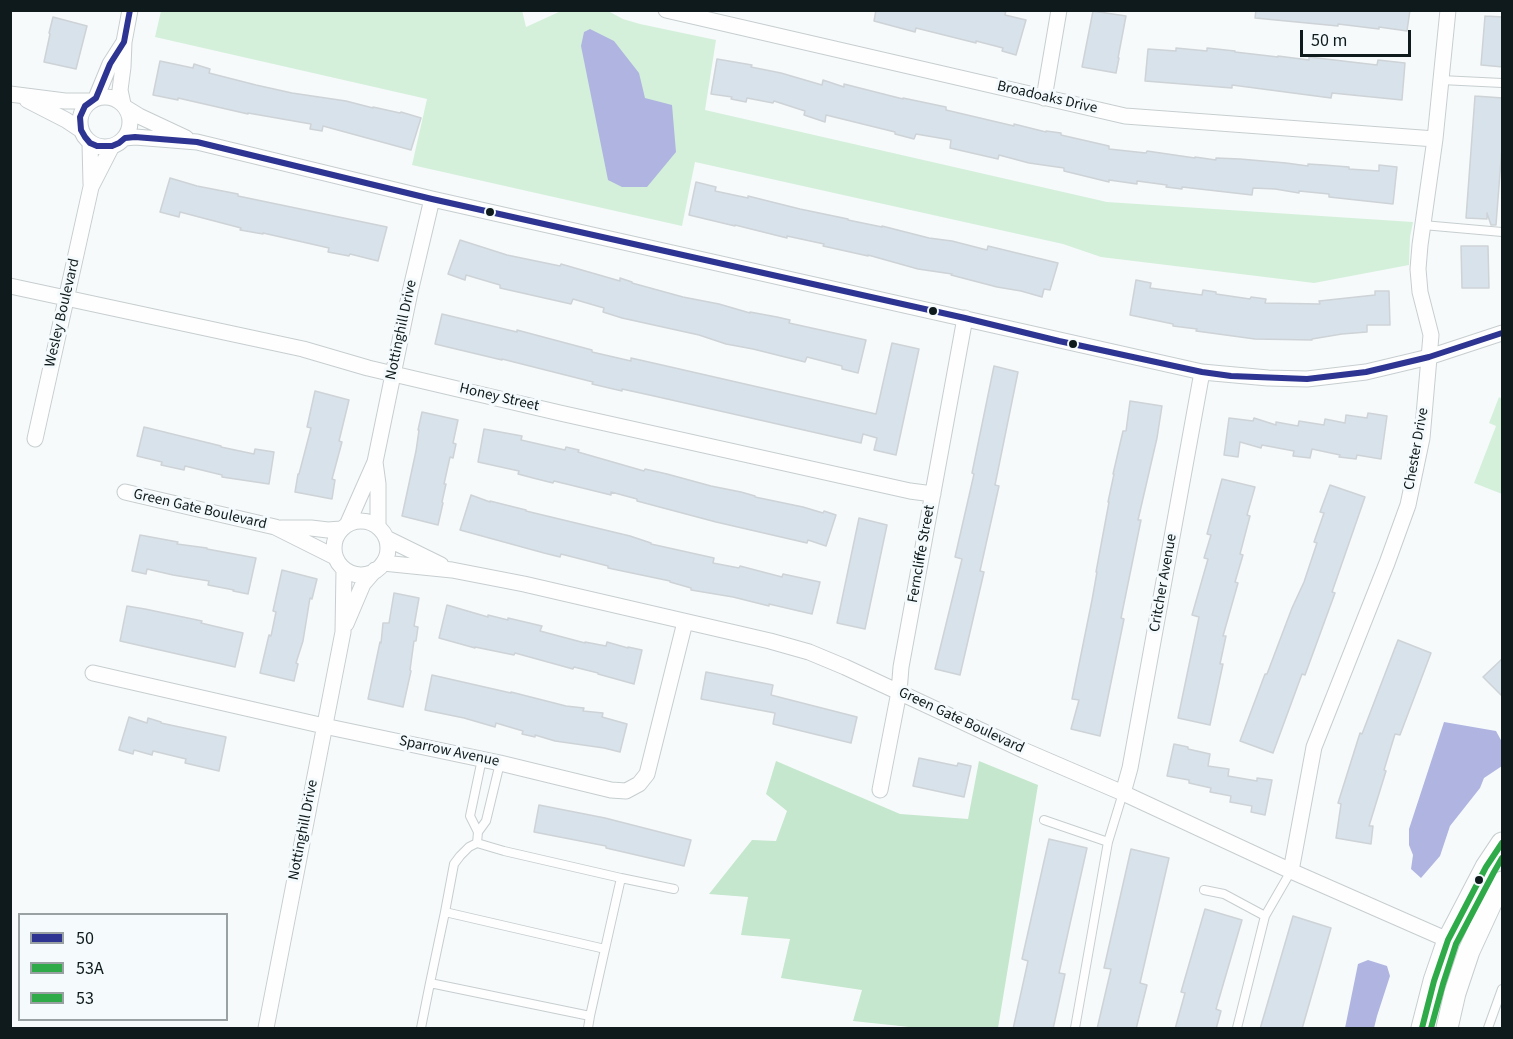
<!DOCTYPE html>
<html>
<head>
<meta charset="utf-8">
<style>
	body { margin:0 }
	#map { position:relative; width:1513px; height:1039px; overflow:hidden; background:#f7fafb; font-family:"Source Sans 3",sans-serif }
	canvas { display:block }
	.frame { position:absolute; inset:0; border:12px solid #0f1a1c; pointer-events:none }
	.legend { position:absolute; left:18px; top:913px; width:210px; height:108px; box-sizing:border-box; background:#f5fbfd; border:2px solid #99a1a3; margin:0; padding:8px 10px; list-style:none; font-size:18px; color:#0f1a1c }
	.legend li { display:flex; align-items:center; gap:12px; height:30px }
	.legend b { width:30px; border:2px solid #99a1a3 }
	.scale { position:absolute; left:1300px; top:30px; width:111px; height:27px; box-sizing:border-box; border:3px solid #0f1a1c; border-top:0; padding-left:8px; font-size:18px; line-height:21px; white-space:nowrap; color:#0f1a1c; -webkit-text-stroke:4px #f5fbfd; paint-order:stroke }
</style>
</head>
<body>
<div id="map">
<canvas width="1513" height="1039"></canvas>
<div class="frame"></div>
<ul class="legend">
<li><b style="height:8px;background:#2e3491"></b>50</li>
<li><b style="height:8px;background:#2eab48"></b>53A</li>
<li><b style="height:8px;background:#2eab48"></b>53</li>
</ul>
<div class="scale">50 m</div>
</div>
<script>
const context = document.querySelector('canvas').getContext('2d');
context.lineJoin = 'round';
function paint(path, color) { context.fillStyle = color; context.fill(path, 'evenodd'); }
const toPath = rows => new Path2D(rows.map(r => 'M' + r).join(''));
function stroke(path, color, width, dash) { context.strokeStyle = color; context.lineWidth = width; context.lineCap = dash ? 'butt' : 'round'; context.setLineDash(dash || []); context.stroke(path); }
function write(font, color, halo, rows, align = 'center') {
  context.font = font + ' "Source Sans 3",sans-serif'; context.lineWidth = 6; context.setLineDash([]); context.textBaseline = 'middle'; context.strokeStyle = halo; context.fillStyle = color; for (const [text, x, y, turn = 0] of rows) {
    context.save(); context.translate(x, y); context.rotate((+turn || 0) * Math.PI / 180); context.textAlign = isNaN(turn) ? turn : align; if (halo) context.strokeText(text, 0, 0); context.fillText(text, 0, 0); context.restore();
  }
}
paint(toPath([
	[522,10,526,27,561,11,608,11,623,19,640,24,716,40,705,110,1107,202,1413,222,1410,237,1409,265,1314,283,1101,257,1063,244,695,162,682,226,412,165,427,99,155,37,161,11],
	[1499,397,1502,399,1502,494,1474,483,1496,426,1489,423]
]), '#d4f0db');
paint(toPath([
	[776,761,900,814,968,819,979,761,1038,785,998,1028,919,1028,853,1021,862,990,781,978,790,939,741,935,748,897,709,894,752,840,776,841,787,811,766,794]
]), '#c4e7cd');
paint(toPath([
	[590,29,614,41,639,73,645,98,672,105,676,152,647,187,622,187,608,180,581,46,584,32],
	[1444,722,1496,731,1502,742,1502,766,1484,778,1480,788,1450,826,1440,856,1421,878,1411,869,1413,855,1409,845,1409,829],
	[1368,960,1387,966,1390,976,1377,1016,1374,1028,1345,1028,1358,964]
]), '#afb5e0');
const building = toPath([
	[876,10,1006,10,1005,15,1026,20,1016,55,1002,51,1003,48,976,41,976,43,916,28,915,32,874,21,876,10],
	[1256,10,1410,10,1407,31,1379,27,1379,29,1338,24,1338,26,1255,18,1256,10],
	[1093,11,1126,16,1118,58,1119,58,1116,73,1082,67,1093,11],
	[1485,16,1503,17,1503,67,1481,65,1485,16],
	[53,17,87,26,76,69,44,62,50,34,49,33,53,17],
	[1176,48,1207,51,1207,48,1235,51,1235,52,1278,57,1278,56,1309,60,1309,57,1377,65,1378,60,1405,63,1402,100,1332,93,1331,98,1232,85,1232,88,1145,81,1148,49,1176,51,1176,48],
	[717,59,752,65,751,67,781,73,822,85,823,80,844,87,844,84,903,99,903,98,946,107,946,110,1014,126,1014,124,1046,132,1046,131,1061,133,1061,135,1109,146,1109,149,1146,153,1147,151,1195,158,1195,157,1216,160,1216,158,1240,159,1286,163,1308,166,1308,164,1324,165,1349,167,1349,169,1379,171,1379,165,1397,167,1393,204,1329,197,1329,194,1299,191,1299,193,1275,189,1253,188,1252,195,1182,187,1182,189,1166,187,1167,185,1137,181,1137,184,1109,180,1109,182,1064,171,1064,168,1029,163,999,155,998,159,950,148,951,140,916,134,914,139,895,134,895,132,826,115,825,122,804,115,805,111,774,101,773,103,747,98,746,102,731,99,732,97,711,94,717,59],
	[160,61,193,68,194,64,210,69,209,73,256,85,292,93,346,101,373,108,373,107,400,113,401,112,421,118,411,150,323,126,322,131,310,129,311,124,248,113,248,114,178,98,178,100,153,95,160,61],
	[1475,96,1503,98,1503,134,1496,225,1491,225,1487,213,1487,219,1466,218,1475,96],
	[170,178,197,186,238,194,238,196,387,227,378,261,350,254,349,256,328,252,329,248,263,233,263,234,240,230,241,228,180,212,179,217,160,212,170,178],
	[696,182,716,187,715,191,748,198,748,196,800,209,848,219,848,220,882,227,882,226,929,238,952,241,987,250,988,246,1058,263,1050,290,1044,289,1042,297,1021,291,997,287,951,275,952,274,918,269,868,255,868,256,823,246,824,244,787,236,787,238,735,225,735,226,689,215,696,182],
	[460,240,507,255,560,266,561,264,620,281,620,278,632,282,632,283,683,297,719,304,750,313,750,312,777,317,790,320,789,323,866,340,858,373,842,369,842,366,807,357,805,362,753,349,726,344,699,335,622,318,603,312,604,308,573,299,571,304,500,288,500,285,466,275,465,280,448,274,460,240],
	[1461,246,1488,246,1489,288,1462,288,1461,246],
	[1136,280,1151,283,1150,288,1202,295,1203,290,1216,292,1216,294,1250,299,1251,297,1266,299,1265,303,1320,304,1319,301,1375,295,1375,291,1389,291,1390,325,1367,325,1367,332,1342,334,1312,339,1312,340,1255,339,1196,331,1197,329,1173,326,1173,324,1130,315,1136,280],
	[442,314,517,332,517,330,592,350,592,352,631,361,631,358,662,365,876,414,892,343,919,349,896,455,874,450,877,438,863,434,861,443,654,396,622,389,622,391,592,384,593,382,502,359,502,360,435,344,442,314],
	[994,366,1018,372,995,485,999,486,980,571,984,572,960,675,935,669,962,559,955,557,974,474,972,473,994,366],
	[315,391,349,400,339,441,342,442,332,479,335,480,332,499,295,492,298,474,299,474,311,428,307,427,315,391],
	[1130,401,1162,406,1157,438,1138,520,1141,520,1121,618,1124,619,1100,736,1071,729,1079,700,1072,699,1092,600,1097,572,1096,572,1109,502,1108,502,1114,474,1113,474,1123,431,1126,431,1130,401],
	[422,412,458,420,453,443,456,444,453,458,450,457,444,484,446,484,442,502,443,503,438,525,402,516,416,451,419,430,418,430,422,412],
	[1368,413,1387,416,1381,459,1357,455,1356,459,1339,457,1340,455,1312,449,1310,458,1293,456,1294,451,1262,445,1261,448,1240,442,1238,457,1224,455,1229,418,1253,421,1254,418,1276,425,1276,422,1298,426,1299,421,1324,425,1325,419,1345,423,1346,415,1367,418,1368,413],
	[144,427,221,446,221,447,254,454,255,449,274,452,269,484,222,477,222,475,185,466,184,470,161,465,162,462,137,456,144,427],
	[484,429,522,436,521,440,565,450,566,447,579,450,578,452,644,471,645,469,667,474,711,486,741,492,755,496,755,497,803,507,823,513,824,511,836,515,826,546,808,540,807,543,716,522,637,501,637,499,611,492,611,495,554,481,553,483,533,478,518,474,519,471,478,462,484,429],
	[1222,479,1255,487,1247,515,1250,516,1240,554,1243,555,1235,582,1238,583,1223,636,1226,636,1220,664,1223,664,1210,725,1178,718,1199,617,1192,615,1208,559,1204,558,1211,535,1207,534,1222,479],
	[1330,485,1365,497,1332,592,1335,593,1305,675,1302,674,1273,753,1240,741,1265,674,1267,674,1292,608,1304,582,1317,543,1314,542,1324,513,1320,512,1330,485],
	[471,495,490,502,490,501,526,510,526,511,630,536,651,543,651,544,714,558,713,563,739,568,740,566,782,577,783,574,820,582,812,614,769,604,769,606,733,597,691,590,691,588,670,582,670,581,608,568,608,566,561,554,560,557,544,553,460,530,471,495],
	[859,518,887,525,865,629,837,623,859,518],
	[140,535,178,542,177,544,207,548,207,549,256,558,248,594,233,591,234,590,208,585,209,581,173,575,147,569,146,574,132,571,140,535],
	[282,570,317,579,312,599,310,598,303,641,296,663,298,664,294,681,260,673,269,635,271,636,276,612,273,611,282,570],
	[394,593,419,598,414,626,418,627,416,641,414,641,410,670,411,671,403,707,368,699,380,642,381,643,383,623,389,623,394,593],
	[447,605,488,617,488,615,508,620,508,618,542,626,540,631,585,643,585,642,606,646,607,642,628,648,628,647,642,650,634,684,598,674,598,673,574,667,573,669,515,653,514,655,475,647,475,648,439,638,447,605],
	[127,606,145,609,202,621,201,623,243,633,235,667,120,641,127,606],
	[1398,640,1431,653,1400,735,1395,734,1384,770,1386,771,1369,826,1373,826,1371,844,1336,838,1341,804,1338,803,1360,733,1362,734,1398,640],
	[1503,658,1503,697,1483,677,1503,658],
	[706,672,773,685,771,695,857,717,851,743,773,724,775,713,701,699,706,672],
	[432,675,511,693,511,692,566,706,584,708,583,711,603,713,602,717,627,724,620,752,604,748,555,741,535,735,535,737,522,734,523,731,496,723,495,727,464,718,425,710,432,675],
	[129,717,147,723,148,718,161,722,161,723,226,737,219,771,185,763,186,759,153,751,152,755,134,750,133,754,119,750,129,717],
	[1174,744,1188,747,1188,749,1210,754,1208,766,1229,769,1228,776,1257,781,1257,778,1272,780,1265,815,1251,812,1252,806,1230,802,1231,796,1210,792,1211,788,1189,783,1189,780,1167,776,1174,744],
	[919,758,957,766,958,763,971,766,964,797,913,786,919,758],
	[539,805,605,818,691,840,684,866,606,848,606,846,534,832,539,805],
	[1049,839,1087,848,1059,973,1065,974,1053,1029,1013,1029,1028,961,1022,959,1049,839],
	[1131,849,1169,858,1140,983,1147,985,1136,1029,1097,1029,1111,969,1104,968,1131,849],
	[1205,909,1242,920,1216,1009,1221,1011,1216,1029,1175,1029,1185,993,1181,992,1205,909],
	[1293,916,1331,928,1302,1029,1260,1029,1293,916]
]);
paint(building, '#d8e2ea');
stroke(building, '#ced3d7', 1.5);
const service = toPath([
	[1441,80,1502,83],
	[1423,225,1502,232],
	[1044,820,1108,842],
	[478,832,486,821,500,763],
	[477,843,469,847,460,856,454,864,445,912,605,949,621,878,504,851,477,843,478,832,470,816,482,759],
	[621,878,674,889],
	[1204,890,1224,894,1265,916],
	[445,912,430,983,590,1016,605,949],
	[421,1028,430,983],
	[588,1028,590,1016],
	[1075,1028,1108,842,1123,793],
	[1237,1028,1265,916,1291,871],
	[1488,1028,1502,989]
]);
const minor = toPath([
	[666,10,1125,116,1435,139],
	[10,94,65,101,90,101],
	'80 122a25 25 0 1 1 50 0a25 25 0 1 1-50 0Z',
	[96,98,110,64,124,42],
	[1044,98,1059,10],
	[27,100,66,120,81,130],
	[123,104,120,90,123,67,124,42,130,10],
	[126,108,139,116,186,138],
	[125,138,135,137,197,142,432,199,1202,372,1268,378,1307,379,1366,372,1429,357,1502,333],
	[90,143,91,184],
	[10,286,303,349,368,368,560,413,910,491,933,494],
	[35,439,91,187,112,146],
	[375,462,378,484,378,527],
	[125,492,275,527,335,557],
	'334 548a27 27 0 1 1 54 0a27 27 0 1 1-54 0Z',
	[348,523,375,462,410,292,432,199],
	[281,528,311,528,328,530,341,529],
	[386,538,441,565],
	[383,563,452,570,524,584,770,641,809,652,845,667,1023,750,1123,793,1291,871,1448,940],
	[346,624,363,584,375,570],
	[93,673,324,726,500,763,611,790,626,791,639,784,647,774,685,622],
	[880,790,899,692,901,667,965,318],
	[1123,793,1130,768,1202,372],
	[1291,871,1314,747,1387,563,1408,505,1422,438,1431,335,1420,292,1418,269,1420,245,1435,139,1448,10],
	[266,1028,343,632,344,569]
]);
const secondary = toPath([
	[1422,1028,1434,981,1448,940,1486,867,1502,843],
	[1447,1028,1455,993,1469,951,1498,888,1502,882]
]);
stroke(service, '#c7ced0', 10);
stroke(minor, '#c7ced0', 17);
stroke(secondary, '#c7ced0', 23);
stroke(service, '#fefefe', 8);
stroke(minor, '#fefefe', 15);
stroke(secondary, '#fefefe', 21);
stroke(toPath([
	[130,10,124,42,110,64,96,98,85,106,80,117,81,130,85,137,90,143,97,146,112,146,119,143,125,138,135,137,197,142,432,199,965,318,1059,341,1202,372,1231,376,1307,379,1366,372,1429,357,1502,333]
]), '#2e3491', 6);
stroke(toPath([
	[1422,1028,1434,981,1448,940,1486,867,1502,843]
]), '#2eab48', 6);
stroke(toPath([
	[1431,1028,1443,984,1456,944,1494,872,1502,858]
]), '#2eab48', 6);
for (const [x, y, r, color] of [
	[490,212,5,"#0f1a1c"],
	[933,311,5,"#0f1a1c"],
	[1073,344,5,"#0f1a1c"],
	[1479,880,5,"#0f1a1c"]
]) { const dot = new Path2D(); dot.arc(x, y, r, 0, 2 * Math.PI); context.fillStyle = color; context.fill(dot); stroke(dot, '#f5fbfd', 2); }
write('15px', '#0f1a1c', '#f5fbfd', [
	["Broadoaks Drive",1047,98,13],
	["Wesley Boulevard",63,313,-77],
	["Nottinghill Drive",402,330,-78],
	["Honey Street",499,398,13],
	["Chester Drive",1417,449,-80],
	["Green Gate Boulevard",200,510,13],
	["Ferncliffe Street",922,554,-80],
	["Critcher Avenue",1164,583,-80],
	["Green Gate Boulevard",961,721,25],
	["Sparrow Avenue",449,752,12],
	["Nottinghill Drive",304,830,-79]
]);
</script>
</body>
</html>
